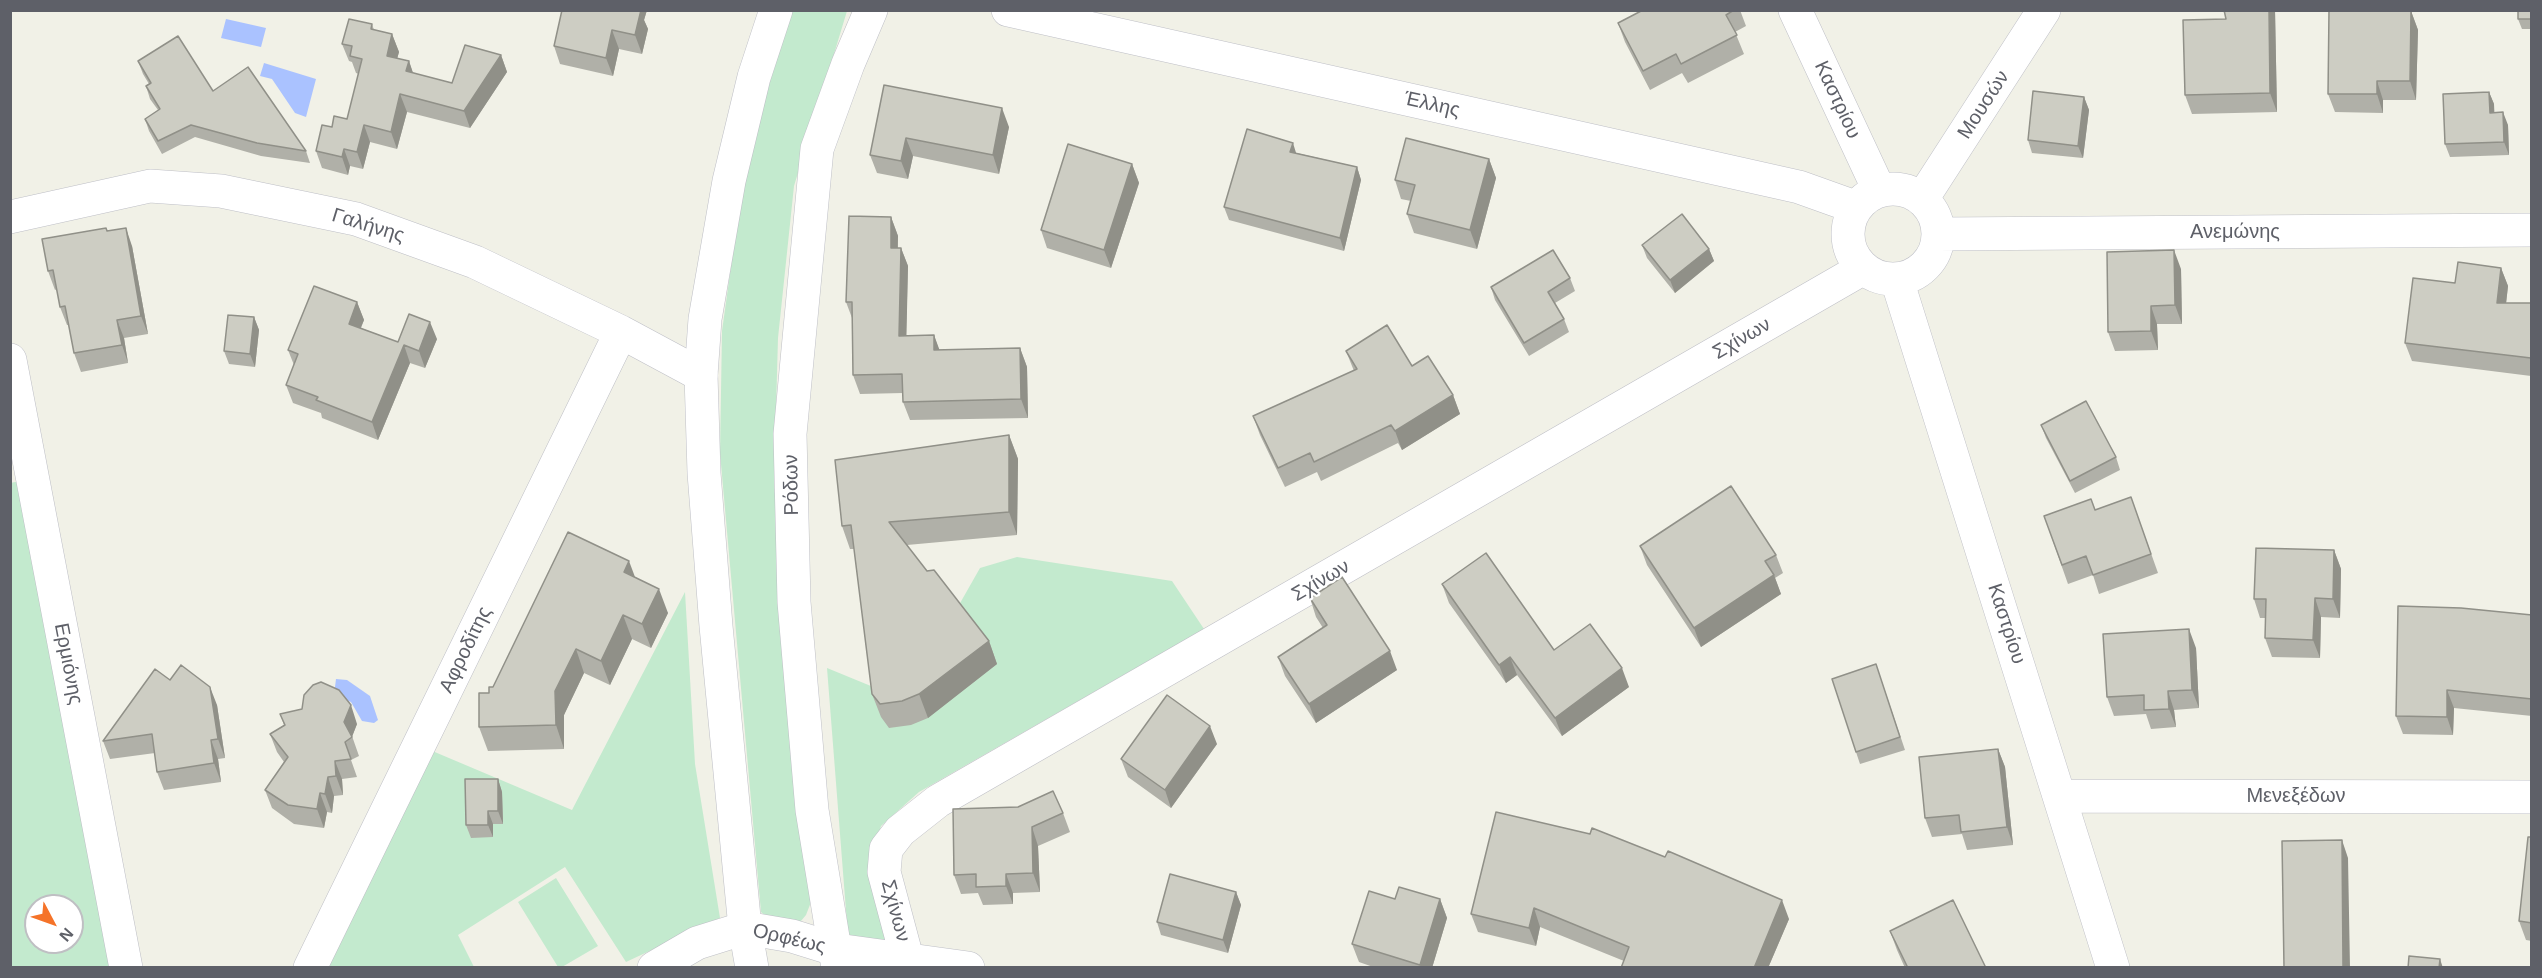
<!DOCTYPE html>
<html>
<head>
<meta charset="utf-8">
<style>
	body { margin:0 }
	#map { position:relative; width:2542px; height:978px; overflow:hidden; background:#f1f1e7; font-family:Arial,sans-serif }
	canvas { display:block }
	.frame { position:absolute; inset:0; border:12px solid #5e6068; pointer-events:none }
	.north { position:absolute; left:24px; top:894px; width:60px; height:60px; box-sizing:border-box; background:#fff; border:2px solid #bfbfc3; border-radius:50%; rotate:131deg; font-size:16px; font-weight:700; line-height:24px; text-align:center; color:#5e6068 }
	.north::after { content:''; display:block; margin:auto; width:21px; height:27px; background:#f57329; clip-path:polygon(50% 0,100% 100%,50% 72%,0 100%) }
</style>
</head>
<body>
<div id="map">
<canvas width="2542" height="978"></canvas>
<div class="frame"></div>
<div class="north">N</div>
</div>
<script>
const context = document.querySelector('canvas').getContext('2d');
context.lineJoin = 'round';
function paint(path, color) { context.fillStyle = color; context.fill(path, 'evenodd'); }
const toPath = rows => new Path2D(rows.map(r => 'M' + r).join(''));
function stroke(path, color, width, dash) { context.strokeStyle = color; context.lineWidth = width; context.lineCap = dash ? 'butt' : 'round'; context.setLineDash(dash || []); context.stroke(path); }
function write(font, color, halo, rows, align = 'center') {
  context.font = font + ' Arial,sans-serif'; context.lineWidth = 4.5; context.setLineDash([]); context.textBaseline = 'middle'; context.strokeStyle = halo; context.fillStyle = color; for (const [text, x, y, turn = 0] of rows) {
    context.save(); context.translate(x, y); context.rotate((+turn || 0) * Math.PI / 180); context.textAlign = isNaN(turn) ? turn : align; if (halo) context.strokeText(text, 0, 0); context.fillText(text, 0, 0); context.restore();
  }
}
paint(toPath([
	[792,11,847,11,794,186,778,338,774,481,802,841,811,902,806,915,795,928,778,927,761,912,720,453,722,331,744,173,787,17],
	[26,480,110,967,11,967,10,483],
	[36,906,72,906,72,942,36,942],
	[1017,557,1172,581,1204,629,919,792,881,826,870,868,886,941,848,936,827,668,905,700,980,568],
	[685,592,695,764,720,918,626,962,565,867,458,935,474,967,324,968,430,750,572,810],
	[556,878,598,946,562,967,558,967,518,902]
]), '#c3eace');
paint(toPath([
	[226,19,266,28,261,47,221,38],
	[264,63,316,79,306,117,295,113,272,79,260,76],
	[336,679,347,680,370,696,378,720,374,723,362,721,351,702,334,695]
]), '#aac2ff');
const minor = toPath([
	[1008,10,1799,187,1855,207],
	[1795,10,1879,190],
	'1848 234a45 45 0 1 1 90 0a45 45 0 1 1-90 0Z',
	[1922,199,2044,10],
	[10,217,150,186,221,191,356,219,475,262,621,332,701,375],
	[1938,234,2532,230],
	[1897,280,2113,968],
	[10,360,126,968],
	[2060,796,2532,797],
	[907,958,884,872,886,849,900,831,938,801,1862,269],
	[310,968,621,332],
	[654,968,697,943,745,928,792,936,837,950,968,968]
]);
const tertiary = toPath([
	[752,968,745,928,716,626,704,473,701,375,705,319,729,181,754,77,776,10],
	[838,968,812,810,794,602,790,434,817,149,848,64,871,10]
]);
stroke(minor, '#bebfc6', 34);
stroke(tertiary, '#bebfc6', 34);
stroke(minor, '#fff', 33);
stroke(tertiary, '#fff', 33);
paint(toPath([
	[562,10,647,10,644,20,648,29,642,54,619,49,613,76,560,64,554,46],
	[1643,10,1740,10,1746,26,1735,32,1744,54,1688,83,1682,73,1650,90,1625,42,1618,23],
	[2275,10,2277,112,2192,114,2185,95],
	[2329,10,2411,11,2418,30,2416,100,2383,100,2383,113,2335,112,2328,94],
	[2532,10,2532,29,2522,29,2518,19],
	[372,24,374,30,392,34,399,52,397,59,409,61,413,73,452,83,501,55,507,72,470,128,407,112,397,149,370,142,363,169,350,166,348,175,322,168,316,151,332,127,347,119,359,74,356,73,352,62,349,61,342,44],
	[138,61,213,91,306,151,310,163,261,156,195,137,162,154,149,131,145,119,158,110,150,99,146,86,149,84,143,74],
	[884,85,1009,127,999,174,913,156,908,179,877,173,870,155],
	[2489,92,2494,104,2494,113,2508,125,2509,155,2450,157,2445,144],
	[2084,97,2089,110,2083,158,2032,153,2028,140],
	[1297,153,1357,167,1361,180,1344,251,1229,220,1224,207],
	[1489,159,1496,178,1477,249,1414,233,1407,214,1411,201,1401,199,1395,180],
	[1132,164,1139,183,1111,268,1047,248,1041,230],
	[891,217,898,236,898,248,901,248,908,266,906,336,934,335,939,350,1020,348,1027,367,1028,418,910,420,903,402,903,393,860,394,853,375,852,318,846,302],
	[107,231,132,246,148,334,124,338,128,363,81,372,74,353,69,325,67,325,60,307,57,289,55,290,48,271],
	[1642,245,1709,249,1714,261,1675,293,1647,258],
	[2501,268,2508,286,2506,303,2532,303,2532,435,2531,433,2531,376,2412,361,2405,343,2455,283],
	[2181,269,2182,324,2157,324,2158,350,2115,351,2108,332],
	[1570,278,1575,291,1555,303,1564,319,1569,332,1529,356,1495,300,1491,287],
	[357,302,364,320,361,328,398,342,437,339,425,368,410,363,378,440,322,418,321,413,293,403,286,385,294,365,288,350],
	[254,317,259,330,255,367,229,364,224,351],
	[1346,351,1412,366,1453,395,1460,414,1402,450,1398,443,1321,481,1317,472,1285,487,1260,435,1253,416,1354,371],
	[2041,425,2116,457,2120,470,2075,493,2046,438],
	[1009,435,1018,459,1017,535,907,545,927,571,989,641,997,664,928,718,911,725,889,728,881,717,872,694,854,549,850,549,842,526],
	[2131,497,2158,573,2099,594,2093,575,2068,584,2044,516,2095,510],
	[1640,546,1776,555,1783,573,1775,578,1781,594,1701,647,1647,565],
	[2334,550,2341,569,2340,618,2321,617,2320,658,2272,657,2265,638,2266,618,2260,618,2254,599],
	[635,577,668,613,651,648,632,639,610,685,584,673,564,715,564,749,488,751,479,727,489,693,493,687],
	[1442,584,1554,650,1629,687,1562,736,1517,675,1506,683,1449,603],
	[1310,598,1397,670,1316,723,1285,676,1278,657,1323,628,1316,617],
	[2532,615,2532,716,2454,708,2453,735,2403,734,2396,716],
	[2196,648,2199,708,2174,710,2176,727,2151,729,2146,714,2114,716,2107,697],
	[1876,664,1905,750,1860,764,1856,752],
	[170,680,217,705,225,758,218,759,221,782,164,790,157,772,155,753,110,759,103,741],
	[280,714,357,724,352,736,359,756,351,760,357,777,342,779,343,795,334,796,332,813,327,812,324,828,294,824,272,808,265,790,284,762,277,752,270,734,284,725],
	[1217,744,1171,808,1128,777,1121,759],
	[1998,749,2005,767,2013,845,1967,850,1962,834,1932,837,1925,818],
	[498,779,502,792,503,824,493,824,493,837,471,838,466,825],
	[953,809,1063,813,1070,832,1038,846,1040,892,1013,893,1013,904,983,905,978,893,961,894,954,875],
	[1496,812,1789,919,1768,968,1621,968,1624,961,1540,927,1536,946,1478,932,1471,914],
	[2532,837,2532,941,2526,940,2519,921],
	[1236,892,1241,905,1228,953,1161,935,1157,922],
	[1395,899,1440,899,1447,918,1432,968,1376,968,1359,962,1352,944],
	[1890,931,1986,968,1905,968,1897,950]
]), '#b0b0a8');
paint(toPath([
	[637,10,647,10,644,20,648,29,642,54,635,35],
	[2269,10,2275,10,2277,112,2270,93],
	[2411,11,2418,30,2416,100,2410,81],
	[612,30,619,49,613,76,606,58],
	[392,34,399,52,393,73,387,56],
	[501,55,507,72,470,128,464,111],
	[409,61,415,79,406,71],
	[2377,81,2383,100,2383,113,2377,94],
	[2489,92,2494,104,2495,126,2490,113],
	[400,94,407,112,397,149,391,132],
	[2084,97,2089,110,2083,158,2078,146],
	[1002,108,1009,127,999,174,993,155],
	[2503,112,2508,125,2509,155,2504,142],
	[364,125,370,142,363,169,357,152],
	[906,138,913,156,908,179,901,161],
	[1293,143,1297,156,1290,152],
	[344,149,350,166,348,175,342,157],
	[1489,159,1496,178,1477,249,1470,230],
	[1132,164,1139,183,1111,268,1104,250],
	[1357,167,1361,180,1344,251,1340,238],
	[891,217,898,236,897,266,891,248],
	[126,228,132,246,148,334,141,316],
	[901,248,908,266,906,355,899,336],
	[1709,249,1714,261,1675,293,1670,280],
	[2174,250,2181,269,2182,324,2175,305],
	[2501,268,2508,286,2504,322,2497,303],
	[357,302,364,320,355,341,349,324],
	[2151,306,2157,324,2158,350,2151,331],
	[254,317,259,330,255,367,250,354],
	[117,320,124,338,128,363,122,345],
	[430,322,437,339,425,368,419,351],
	[934,335,941,354,934,350],
	[404,345,410,363,378,440,372,422],
	[1020,348,1027,367,1028,418,1021,399],
	[1453,395,1460,414,1402,450,1395,431],
	[1009,435,1018,459,1017,535,1009,512],
	[2334,550,2341,569,2340,618,2333,599],
	[629,561,638,585,624,572],
	[1774,575,1781,594,1701,647,1694,628],
	[659,589,668,613,651,648,642,624],
	[2315,598,2321,617,2320,658,2313,640],
	[623,615,632,639,610,685,601,661],
	[2189,629,2196,648,2199,708,2192,690],
	[989,641,997,664,928,718,919,694],
	[576,649,584,673,564,715,564,749,556,725,555,691],
	[1390,651,1397,670,1316,723,1309,704],
	[1510,657,1517,675,1506,683,1499,665],
	[1622,668,1629,687,1562,736,1555,718],
	[210,687,217,705,225,758,218,739],
	[2447,690,2454,708,2453,735,2447,717],
	[2168,691,2174,710,2176,727,2169,709],
	[351,705,357,724,352,737,344,722],
	[1210,726,1217,744,1171,808,1165,790],
	[211,740,218,759,221,782,214,763],
	[1998,749,2005,767,2013,845,2007,827],
	[335,761,342,779,343,795,336,776],
	[328,777,334,796,332,813,325,794],
	[498,779,502,792,503,824,498,811],
	[320,793,327,812,324,828,317,809],
	[488,811,493,824,493,837,488,825],
	[1032,827,1038,846,1040,892,1033,873],
	[2342,840,2348,858,2350,968,2343,968],
	[1006,874,1013,893,1013,904,1006,886],
	[1236,892,1241,905,1228,953,1223,940],
	[1440,899,1447,918,1432,968,1421,968,1420,965],
	[1782,900,1789,919,1768,968,1754,968],
	[1534,908,1540,927,1536,946,1529,928],
	[2440,959,2443,968,2439,968]
]), '#909088');
const building = toPath([
	[562,10,641,10,635,35,612,30,606,58,554,46,562,10],
	[1643,10,1734,10,1726,15,1737,35,1681,64,1676,54,1643,71,1618,23,1643,10],
	[2224,10,2269,10,2270,93,2185,95,2183,20,2226,19,2224,10],
	[2329,10,2411,11,2410,81,2377,81,2377,94,2328,94,2329,10],
	[2518,10,2532,10,2532,19,2518,19,2518,10],
	[349,19,372,24,371,29,392,34,387,56,409,61,406,71,452,83,465,45,501,55,464,111,400,94,391,132,364,125,357,152,344,149,342,157,316,151,322,125,332,127,334,116,347,119,362,59,350,56,352,46,342,44,349,19],
	[178,36,213,91,248,67,306,151,257,143,191,125,158,141,145,119,160,109,146,86,151,83,138,61,178,36],
	[884,85,1002,108,993,155,906,138,901,161,870,155,884,85],
	[2033,91,2084,97,2078,146,2028,140,2033,91],
	[2489,92,2490,113,2503,112,2504,142,2445,144,2443,94,2489,92],
	[1247,129,1293,143,1290,152,1357,167,1340,238,1224,207,1247,129],
	[1406,138,1489,159,1470,230,1407,214,1415,185,1395,180,1406,138],
	[1068,144,1132,164,1104,250,1041,230,1068,144],
	[1682,214,1709,249,1670,280,1642,245,1682,214],
	[849,216,891,217,891,248,901,248,899,336,934,335,934,350,1020,348,1021,399,903,402,902,374,853,375,852,302,846,302,849,216],
	[106,228,107,231,126,228,141,316,117,320,122,345,74,353,65,306,60,307,53,270,48,271,42,239,106,228],
	[1553,250,1570,278,1548,292,1564,319,1524,343,1491,287,1553,250],
	[2174,250,2175,305,2151,306,2151,331,2108,332,2107,252,2174,250],
	[2458,262,2501,268,2497,303,2532,303,2532,433,2531,433,2531,358,2405,343,2413,278,2455,283,2458,262],
	[314,286,357,302,349,324,398,342,409,314,430,322,419,351,404,345,372,422,316,400,318,397,286,385,298,354,288,350,314,286],
	[228,315,254,317,250,354,224,351,228,315],
	[1387,325,1412,366,1428,356,1453,395,1395,431,1391,425,1314,462,1310,453,1278,468,1253,416,1357,369,1346,351,1387,325],
	[2086,401,2116,457,2070,481,2041,425,2086,401],
	[1009,435,1009,512,889,522,927,571,934,570,989,641,919,694,902,701,880,704,872,694,851,525,842,526,835,460,1009,435],
	[1731,486,1776,555,1765,561,1774,575,1694,628,1640,546,1731,486],
	[2131,497,2151,554,2093,575,2086,556,2062,565,2044,516,2091,499,2095,510,2131,497],
	[568,532,629,561,624,572,659,589,642,624,623,615,601,661,576,649,555,691,556,725,479,727,479,693,489,693,489,687,493,687,568,532],
	[2256,548,2334,550,2333,599,2315,598,2313,640,2265,638,2266,599,2254,599,2256,548],
	[1486,553,1554,650,1590,624,1622,668,1555,718,1510,657,1499,665,1442,584,1486,553],
	[1342,577,1390,651,1309,704,1278,657,1327,625,1310,598,1342,577],
	[2398,606,2461,608,2532,615,2532,699,2447,690,2447,717,2396,716,2398,606],
	[2189,629,2192,690,2168,691,2169,709,2144,710,2144,695,2107,697,2103,634,2189,629],
	[1876,664,1900,737,1856,752,1832,679,1876,664],
	[181,665,210,687,218,739,211,740,214,763,157,772,152,734,103,741,155,669,170,680,181,665],
	[321,682,339,690,351,705,344,722,352,737,345,742,351,759,335,761,336,776,328,777,325,794,320,793,317,809,288,805,265,790,288,757,270,734,285,725,280,714,302,709,304,695,313,685,321,682],
	[1167,695,1210,726,1165,790,1121,759,1167,695],
	[1998,749,2007,827,1961,832,1959,815,1925,818,1919,757,1998,749],
	[465,779,498,779,498,811,488,811,488,825,466,825,465,779],
	[1053,791,1063,813,1032,827,1033,873,1006,874,1006,886,976,887,976,874,954,875,953,809,1018,807,1053,791],
	[1496,812,1590,834,1592,828,1665,857,1668,851,1782,900,1754,968,1621,968,1629,947,1534,908,1529,928,1471,914,1496,812],
	[2528,837,2532,837,2532,923,2519,921,2528,837],
	[2342,840,2343,968,2284,968,2282,841,2342,840],
	[1170,874,1236,892,1223,940,1157,922,1170,874],
	[1399,887,1440,899,1420,965,1352,944,1369,891,1395,899,1399,887],
	[1953,900,1986,968,1908,968,1890,931,1953,900],
	[2409,956,2440,959,2439,968,2408,968,2409,956]
]);
paint(building, '#cdcdc3');
stroke(building, '#909088', 1.5);
write('20px', '#5e6068', '#fff', [
	["Καστρίου",1837,100,65],
	["Έλλης",1432,105,13],
	["Μουσών",1984,105,-57],
	["Γαλήνης",368,226,17],
	["Ανεμώνης",2235,232],
	["Σχίνων",1742,339,-30],
	["Ρόδων",792,485,-91],
	["Σχίνων",1321,581,-30],
	["Καστρίου",2006,624,72],
	["Αφροδίτης",466,650,-64],
	["Ερμιόνης",68,664,79],
	["Μενεξέδων",2296,796],
	["Σχίνων",895,911,75],
	["Ορφέως",789,939,13]
]);
</script>
</body>
</html>
